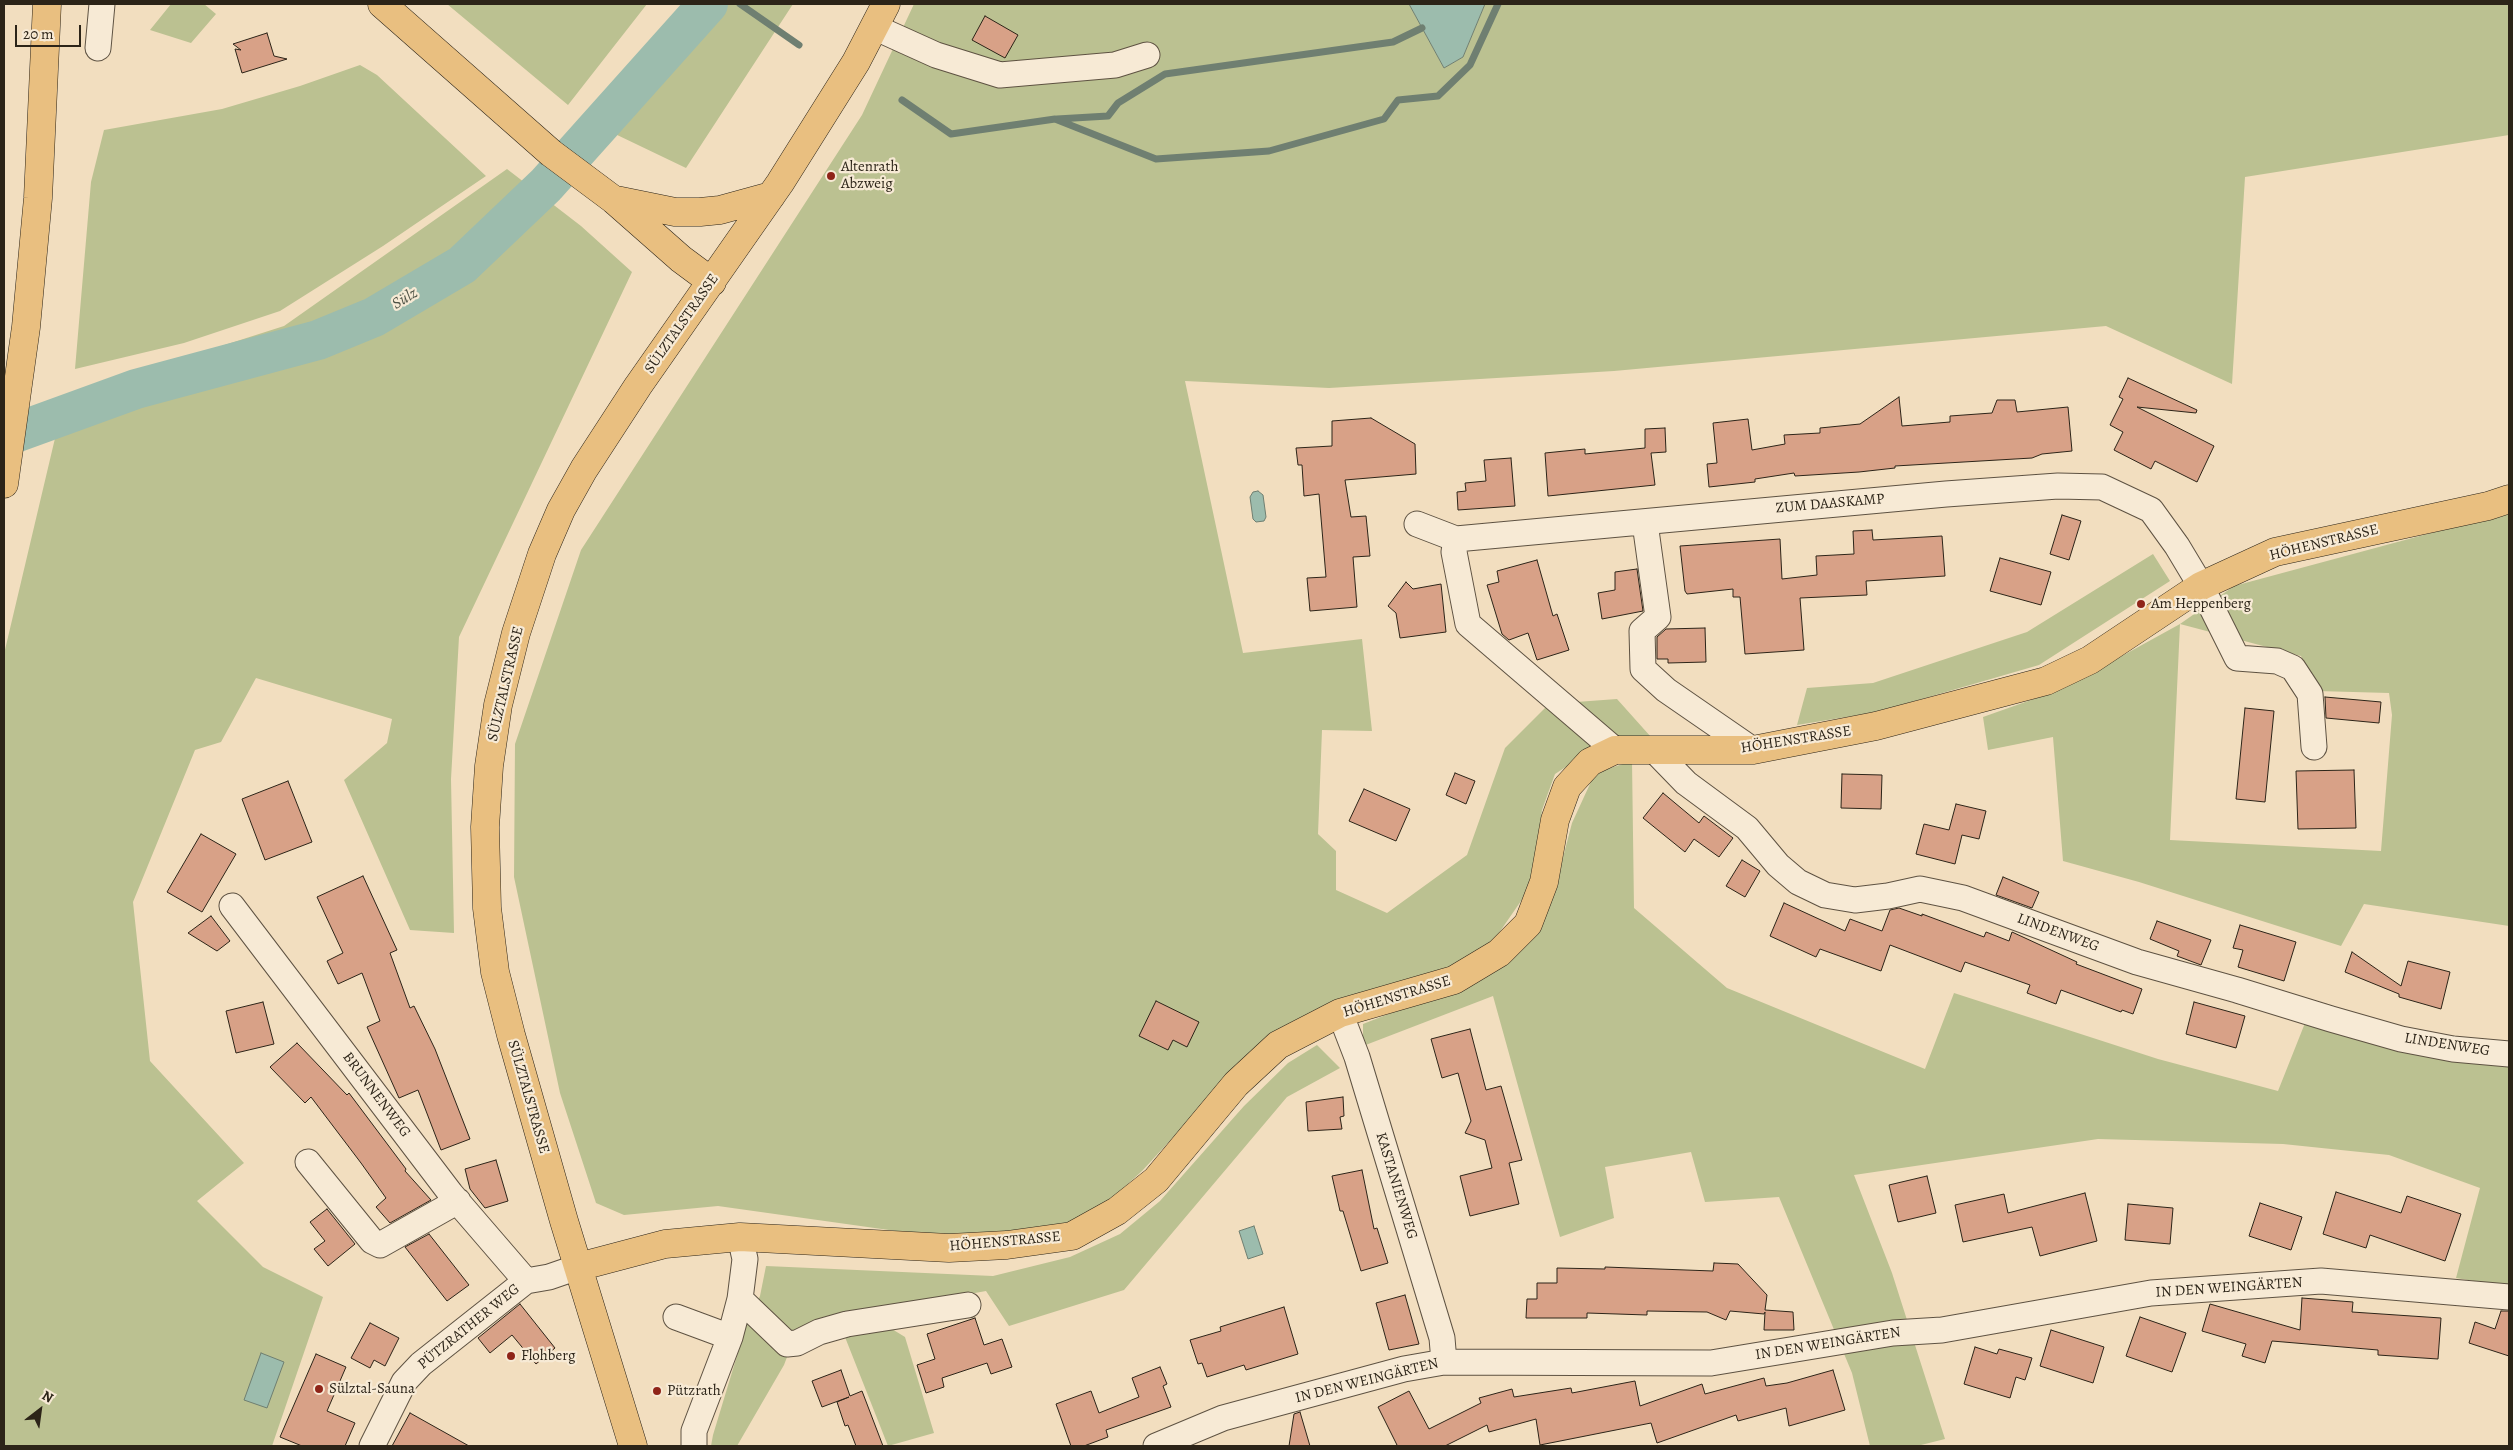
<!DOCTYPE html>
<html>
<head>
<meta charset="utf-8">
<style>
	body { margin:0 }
	#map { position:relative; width:2513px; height:1450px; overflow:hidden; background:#f2debf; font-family:Alegreya,serif }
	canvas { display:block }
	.frame { position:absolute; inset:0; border:5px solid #2c2418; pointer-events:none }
	.north { position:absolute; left:15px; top:1385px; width:50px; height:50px; -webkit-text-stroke:4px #f7ead5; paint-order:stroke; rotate:30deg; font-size:14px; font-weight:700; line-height:20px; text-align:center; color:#2c2418 }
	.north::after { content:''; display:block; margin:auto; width:18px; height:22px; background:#2c2418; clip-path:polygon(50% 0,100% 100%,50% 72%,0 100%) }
	.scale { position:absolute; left:15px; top:25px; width:66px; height:22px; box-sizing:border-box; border:2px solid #2c2418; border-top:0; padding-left:6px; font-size:15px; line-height:18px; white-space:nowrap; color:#2c2418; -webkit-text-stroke:4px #f7ead5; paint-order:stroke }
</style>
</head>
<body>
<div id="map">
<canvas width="2513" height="1450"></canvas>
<div class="frame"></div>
<div class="north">N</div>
<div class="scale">20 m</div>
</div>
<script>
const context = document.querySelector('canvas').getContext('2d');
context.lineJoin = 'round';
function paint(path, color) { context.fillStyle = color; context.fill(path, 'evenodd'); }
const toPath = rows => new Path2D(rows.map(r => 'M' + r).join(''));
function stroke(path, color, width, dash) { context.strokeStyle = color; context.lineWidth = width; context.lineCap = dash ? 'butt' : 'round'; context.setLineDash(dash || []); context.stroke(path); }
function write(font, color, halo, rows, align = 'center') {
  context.font = font + ' Alegreya,serif'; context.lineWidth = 4.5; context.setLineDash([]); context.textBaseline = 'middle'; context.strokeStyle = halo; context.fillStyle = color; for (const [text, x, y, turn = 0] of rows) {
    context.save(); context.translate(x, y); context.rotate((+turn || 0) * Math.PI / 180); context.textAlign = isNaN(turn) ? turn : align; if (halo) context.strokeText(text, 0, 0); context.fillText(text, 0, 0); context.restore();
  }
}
paint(toPath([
	[171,4,204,4,216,14,191,43,150,30],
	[447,4,647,4,568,105],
	[713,4,793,4,686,168,613,133],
	[914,4,1409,4,1444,68,1463,57,1485,4,2509,4,2509,135,2245,177,2232,384,2106,326,1614,371,1329,388,1185,381,1243,653,1362,639,1372,731,1322,730,1318,834,1336,851,1336,890,1387,913,1467,855,1505,748,1549,704,1617,699,1651,737,1610,738,1555,774,1542,810,1532,885,1492,943,1446,972,1234,1071,1142,1171,1109,1201,1073,1222,1008,1236,953,1239,718,1206,624,1215,596,1203,560,1093,514,877,515,744,581,550,862,115],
	[360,65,377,75,486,176,383,246,280,311,184,343,75,369,91,182,104,130,222,109,300,86],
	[507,169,581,226,632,272,459,637,451,779,454,933,410,930,344,780,387,743,392,719,256,678,221,742,195,750,133,902,150,1061,244,1163,197,1201,263,1267,323,1297,272,1446,4,1446,4,654,65,396,284,326],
	[2509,512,2509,926,2364,904,2341,946,2139,882,2063,861,2053,737,1988,750,1983,717,2062,689,2180,624,2234,586],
	[2180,624,2301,656,2317,691,2389,693,2392,715,2381,851,2170,840],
	[2153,554,2170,581,2039,665,1877,712,1797,725,1807,688,1873,683,2027,632],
	[1632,761,1634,908,1727,988,1925,1069,1954,993,2158,1059,2278,1091,2305,1023,2509,1064,2509,1287,2456,1278,2480,1188,2389,1155,2283,1144,2098,1139,1854,1175,1892,1273,1945,1439,1917,1446,1870,1446,1852,1373,1779,1197,1705,1202,1691,1152,1605,1167,1614,1218,1560,1237,1493,996,1363,1046,1363,1024,1457,987,1555,888,1572,823,1595,773],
	[1317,1045,1340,1068,1287,1097,1124,1290,1009,1326,986,1291,814,1322,795,1336,784,1365,737,1446,711,1446,713,1435,746,1326,760,1296,766,1266,993,1276,1070,1257,1120,1234,1160,1201,1244,1106,1288,1063],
	[887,1326,905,1337,934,1433,888,1446,843,1332]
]), '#bbc191');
const water = toPath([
	[1409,4,1485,4,1463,57,1444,68,1409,4],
	[1258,491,1263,495,1266,517,1264,521,1256,522,1253,519,1250,497,1253,492,1258,491],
	[1254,1226,1263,1254,1248,1259,1239,1231,1254,1226],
	[261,1353,284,1362,267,1408,244,1400,261,1353]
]);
paint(water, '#9cbcad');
stroke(water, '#6f7f71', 1);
stroke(toPath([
	[740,4,799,45],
	[902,100,951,134,1055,119,1156,159,1269,151,1384,119,1398,100,1438,96,1470,65,1498,4],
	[1057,119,1108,116,1118,103,1165,74,1393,42,1422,28]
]), '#6f7f71', 7);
stroke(toPath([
	[4,437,136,389,318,340,374,317,462,265,546,185,708,4]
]), '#9cbcad', 40);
const building = toPath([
	[985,16,1018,35,1005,58,972,40,985,16],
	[267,33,274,56,287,59,242,73,235,49,241,50,233,44,267,33],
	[2128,378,2197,410,2196,413,2137,407,2214,446,2197,482,2155,461,2151,469,2114,450,2123,432,2110,425,2123,399,2119,397,2128,378],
	[1899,397,1902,426,1950,422,1950,416,1992,413,1997,400,2015,400,2017,412,2068,407,2072,451,2042,454,2032,458,1895,466,1895,468,1859,472,1795,476,1794,473,1755,479,1755,482,1709,487,1707,464,1717,463,1713,423,1748,419,1752,450,1785,444,1784,435,1820,433,1820,428,1860,424,1899,397],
	[1371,418,1415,444,1416,474,1345,480,1351,517,1366,516,1370,556,1353,557,1357,607,1310,611,1307,578,1326,577,1319,494,1304,496,1302,465,1298,465,1296,448,1332,446,1332,421,1371,418],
	[1665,428,1666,452,1651,453,1655,485,1548,496,1545,453,1585,449,1585,454,1645,448,1645,429,1665,428],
	[1511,458,1515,506,1458,510,1457,492,1466,491,1465,483,1486,481,1484,460,1511,458],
	[2062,515,2081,521,2069,560,2050,554,2062,515],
	[1872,530,1873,540,1942,536,1945,576,1866,581,1867,595,1800,598,1804,650,1745,654,1740,597,1733,597,1733,589,1687,594,1685,591,1680,546,1780,539,1782,579,1817,575,1816,556,1854,554,1853,531,1872,530],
	[2000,558,2051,572,2041,605,1990,591,2000,558],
	[1537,560,1553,616,1557,614,1569,650,1537,660,1528,633,1509,640,1502,634,1487,585,1499,582,1497,571,1537,560],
	[1637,569,1643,611,1602,619,1598,593,1615,590,1615,572,1637,569],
	[1406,582,1413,589,1441,584,1446,632,1400,638,1396,613,1388,606,1406,582],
	[1705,628,1706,662,1668,663,1668,659,1657,659,1657,637,1666,629,1705,628],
	[2325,697,2381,702,2379,723,2326,718,2325,697],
	[2245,708,2274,711,2265,802,2236,799,2245,708],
	[2354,770,2356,828,2298,829,2296,771,2354,770],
	[1455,773,1475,781,1466,804,1446,795,1455,773],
	[1842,774,1882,775,1881,809,1841,808,1842,774],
	[288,781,312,842,265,860,242,799,288,781],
	[1364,789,1410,809,1396,841,1349,821,1364,789],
	[1663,793,1699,823,1704,816,1733,838,1719,857,1694,839,1685,852,1643,818,1663,793],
	[1956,804,1986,811,1979,839,1962,835,1955,864,1916,854,1924,824,1949,830,1956,804],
	[201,834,236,854,202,912,167,892,201,834],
	[1742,860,1760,871,1745,897,1726,886,1742,860],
	[363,876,397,950,390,953,410,1008,414,1006,435,1049,470,1139,441,1150,418,1090,399,1098,367,1027,380,1021,362,973,338,984,327,961,343,953,317,897,363,876],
	[2003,877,2039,892,2032,908,1996,895,2003,877],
	[1784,903,1845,931,1850,919,1882,931,1890,910,1899,908,1922,916,1922,914,1984,937,1986,932,2009,941,2012,932,2077,962,2076,964,2142,989,2133,1014,2122,1010,2121,1012,2061,990,2056,1004,2027,993,2030,985,1965,962,1961,972,1890,945,1881,971,1820,949,1816,957,1770,936,1784,903],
	[211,916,230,941,217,951,188,933,211,916],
	[2157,921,2211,940,2201,965,2177,956,2179,951,2150,939,2157,921],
	[2240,925,2296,942,2284,981,2238,967,2243,950,2233,948,2240,925],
	[2352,952,2401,986,2408,961,2450,972,2441,1009,2399,997,2399,994,2345,972,2352,952],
	[1156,1001,1199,1022,1187,1047,1173,1040,1168,1050,1139,1036,1156,1001],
	[263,1002,274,1044,236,1053,226,1011,263,1002],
	[2194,1002,2245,1016,2236,1048,2186,1034,2194,1002],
	[1470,1029,1486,1090,1501,1086,1522,1160,1509,1163,1519,1204,1470,1216,1460,1176,1492,1168,1485,1140,1465,1133,1471,1121,1458,1073,1442,1078,1431,1039,1470,1029],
	[297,1043,347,1095,349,1093,406,1169,405,1171,431,1200,390,1223,376,1207,386,1198,361,1163,311,1097,305,1103,270,1067,297,1043],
	[1343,1097,1344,1116,1340,1117,1342,1129,1308,1131,1306,1102,1343,1097],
	[496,1160,508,1201,485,1208,470,1189,465,1169,496,1160],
	[1362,1170,1374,1229,1377,1228,1388,1263,1361,1271,1343,1211,1340,1211,1332,1176,1362,1170],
	[1927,1176,1936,1213,1898,1222,1889,1185,1927,1176],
	[2336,1192,2401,1213,2407,1196,2461,1214,2445,1261,2370,1235,2366,1248,2323,1234,2336,1192],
	[2085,1193,2097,1241,2040,1256,2032,1227,1963,1242,1955,1205,2004,1194,2008,1213,2085,1193],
	[2260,1203,2302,1217,2291,1250,2249,1236,2260,1203],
	[2128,1204,2173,1208,2170,1244,2125,1240,2128,1204],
	[327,1209,355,1244,328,1266,314,1249,325,1241,310,1222,327,1209],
	[429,1234,469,1285,447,1301,405,1247,429,1234],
	[1714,1263,1738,1264,1767,1295,1765,1310,1793,1312,1794,1330,1764,1330,1765,1312,1764,1314,1730,1311,1726,1320,1707,1312,1647,1311,1647,1315,1587,1313,1587,1318,1526,1318,1527,1299,1537,1299,1537,1283,1557,1283,1557,1268,1605,1269,1605,1267,1713,1271,1714,1263],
	[1405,1295,1419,1344,1389,1350,1376,1303,1405,1295],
	[2302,1298,2353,1302,2352,1312,2441,1318,2438,1359,2378,1355,2378,1350,2272,1341,2265,1363,2242,1356,2246,1344,2202,1331,2210,1304,2300,1330,2302,1298],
	[520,1304,555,1348,536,1364,512,1335,490,1353,478,1338,520,1304],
	[1284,1307,1298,1354,1246,1370,1244,1365,1207,1377,1202,1363,1198,1364,1190,1340,1221,1331,1220,1327,1284,1307],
	[2501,1311,2509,1311,2509,1356,2469,1343,2475,1322,2495,1329,2501,1311],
	[2140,1317,2186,1333,2172,1372,2126,1356,2140,1317],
	[975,1318,984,1345,1002,1339,1012,1367,991,1374,987,1363,942,1378,944,1387,926,1393,917,1365,935,1359,927,1334,975,1318],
	[370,1323,399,1338,385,1366,374,1360,370,1368,351,1358,370,1323],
	[2051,1330,2104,1347,2093,1383,2040,1366,2051,1330],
	[1975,1347,1997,1354,1999,1349,2032,1358,2025,1380,2016,1377,2010,1398,1964,1384,1975,1347],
	[316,1354,346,1367,327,1411,355,1423,345,1446,302,1446,280,1437,316,1354],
	[1160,1367,1167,1384,1163,1386,1171,1407,1106,1430,1108,1437,1084,1446,1071,1446,1056,1404,1091,1391,1099,1413,1139,1397,1132,1378,1160,1367],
	[841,1370,850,1396,862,1391,883,1446,856,1446,848,1425,845,1426,837,1402,849,1397,822,1407,812,1381,841,1370],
	[1833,1370,1845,1410,1789,1426,1786,1408,1738,1421,1736,1415,1657,1443,1651,1423,1540,1445,1536,1419,1489,1432,1487,1425,1445,1446,1394,1446,1397,1445,1378,1407,1409,1391,1429,1429,1481,1403,1479,1398,1512,1389,1514,1397,1571,1388,1572,1393,1635,1381,1640,1406,1702,1384,1705,1394,1764,1378,1766,1386,1787,1383,1833,1370],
	[1300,1412,1310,1446,1289,1446,1294,1414,1300,1412],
	[410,1413,469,1446,392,1446,410,1413]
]);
paint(building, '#d8a187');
stroke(building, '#2c2418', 1);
const minor = toPath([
	[874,27,936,55,1000,75,1115,65,1147,55],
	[98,48,102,4],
	[1645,523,1658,617,1642,631,1643,669,1666,690,1753,750],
	[1417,524,1456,539,1946,494,2058,486,2102,487,2151,510,2177,546,2201,586,2237,658,2277,661,2293,668,2310,694,2314,747],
	[1456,539,1454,552,1468,624,1615,750],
	[1654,750,1686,783,1747,828,1778,865,1798,882,1825,895,1855,900,1888,896,1920,889,1963,898,2137,962,2237,990,2331,1019,2401,1039,2453,1049,2509,1054],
	[232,906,451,1194,526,1281],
	[1340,1013,1357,1057,1442,1338,1444,1362],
	[308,1162,372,1241,380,1245,458,1201],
	[740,1299,787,1344,797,1343,819,1332,847,1324,968,1305],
	[676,1317,730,1337],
	[372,1446,404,1382,421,1364,526,1281,549,1277,578,1267],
	[694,1446,694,1431,730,1337,740,1299,745,1259,740,1237],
	[1156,1446,1223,1418,1404,1369,1444,1362,1711,1363,1893,1333,1942,1330,2151,1293,2321,1281,2509,1297]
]);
const major = toPath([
	[382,4,551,153,614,200,681,259,712,282],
	[616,200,675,212,700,212,720,210,771,196],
	[578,1267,665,1244,740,1237,949,1248,1007,1245,1072,1236,1117,1211,1156,1180,1236,1084,1278,1045,1340,1013,1454,980,1499,953,1528,924,1544,882,1555,820,1567,787,1590,762,1615,750,1753,750,1876,726,2046,681,2090,660,2201,586,2275,552,2488,506,2509,499],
	[633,1446,564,1221,511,1035,495,972,487,908,485,827,489,766,498,705,516,633,542,554,561,510,584,469,638,386,780,183,856,62,886,4]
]);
const highway = toPath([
	[4,484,26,327,38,198,47,4]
]);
stroke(minor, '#5e5242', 27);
stroke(major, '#2c2418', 29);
stroke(highway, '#2c2418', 29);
stroke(minor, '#f7ead5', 25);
stroke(major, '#e9bf80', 28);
stroke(highway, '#e9bf80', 28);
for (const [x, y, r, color] of [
	[831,176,5,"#8f2418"],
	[2141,604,5,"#8f2418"],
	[511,1356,5,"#8f2418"],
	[319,1389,5,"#8f2418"],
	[657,1391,5,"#8f2418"]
]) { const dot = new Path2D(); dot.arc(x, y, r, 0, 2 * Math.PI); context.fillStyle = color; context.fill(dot); stroke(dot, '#f7ead5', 2); }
write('15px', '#2c2418', '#f7ead5', [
	["Altenrath",841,167],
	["Abzweig",841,184],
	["Am Heppenberg",2151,604],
	["Flohberg",521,1356],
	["Sülztal-Sauna",329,1389],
	["Pützrath",667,1391]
], 'left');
write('15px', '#2c2418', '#f7ead5', [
	["SÜLZTALSTRASSE",682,324,-55],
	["ZUM DAASKAMP",1830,504,-5],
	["HÖHENSTRASSE",2324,543,-14],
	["SÜLZTALSTRASSE",506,684,-77],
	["HÖHENSTRASSE",1796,740,-9],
	["LINDENWEG",2058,933,20],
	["HÖHENSTRASSE",1397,997,-17],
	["LINDENWEG",2447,1045,9],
	["BRUNNENWEG",376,1095,53],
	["SÜLZTALSTRASSE",528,1097,74],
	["KASTANIENWEG",1396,1186,73],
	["HÖHENSTRASSE",1005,1242,-5],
	["IN DEN WEINGÄRTEN",2229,1288,-4],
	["PÜTZRATHER WEG",469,1327,-39],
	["IN DEN WEINGÄRTEN",1828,1344,-9],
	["IN DEN WEINGÄRTEN",1367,1381,-14]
]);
write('italic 16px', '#4e5245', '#f7ead5', [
	["Sülz",405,299,-31]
]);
</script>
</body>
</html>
